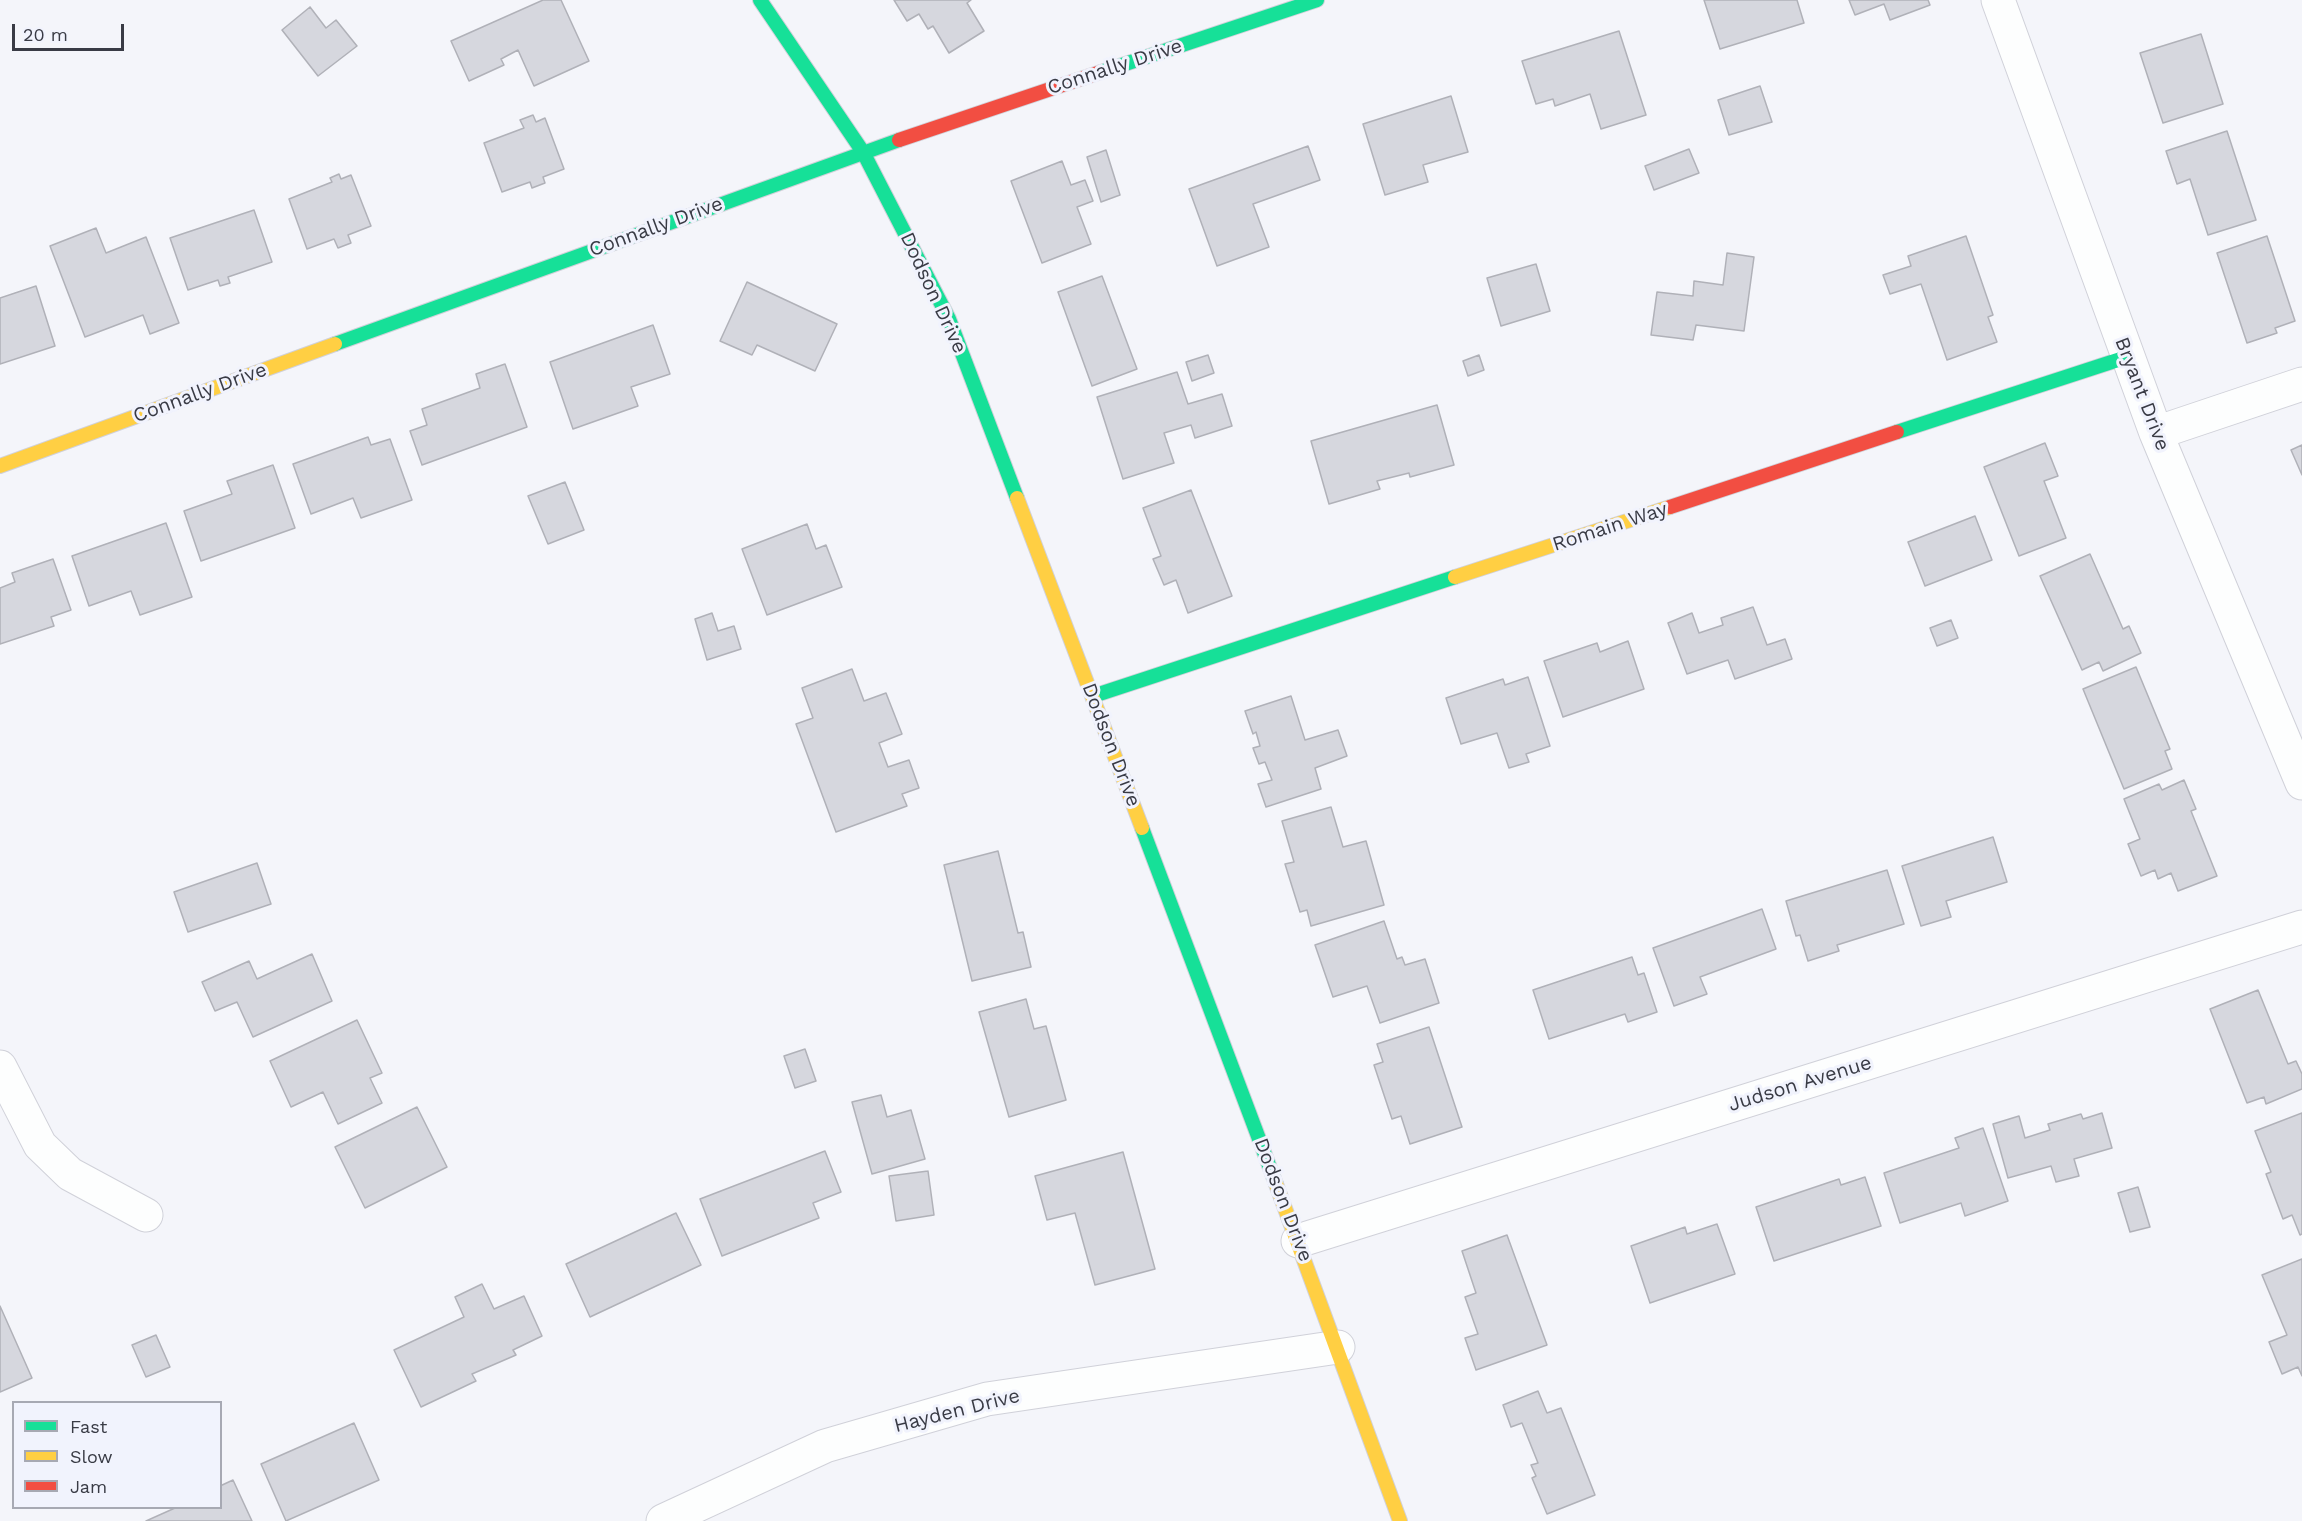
<!DOCTYPE html>
<html>
<head>
<meta charset="utf-8">
<style>
	body { margin:0 }
	#map { position:relative; width:2302px; height:1521px; overflow:hidden; background:#f4f5fa; font-family:"Work Sans",sans-serif }
	canvas { display:block }
	.legend { position:absolute; left:12px; top:1401px; width:210px; height:108px; box-sizing:border-box; background:#f1f3fd; border:2px solid #a7a9b3; margin:0; padding:8px 10px; list-style:none; font-size:18px; color:#393b45 }
	.legend li { display:flex; align-items:center; gap:12px; height:30px }
	.legend b { width:30px; border:2px solid #a7a9b3 }
	.scale { position:absolute; left:12px; top:24px; width:112px; height:27px; box-sizing:border-box; border:3px solid #393b45; border-top:0; padding-left:8px; font-size:18px; line-height:21px; white-space:nowrap; color:#393b45; -webkit-text-stroke:4px #f1f3fd; paint-order:stroke }
</style>
</head>
<body>
<div id="map">
<canvas width="2302" height="1521"></canvas>
<ul class="legend">
<li><b style="height:8px;background:#16e098"></b>Fast</li>
<li><b style="height:8px;background:#ffcf43"></b>Slow</li>
<li><b style="height:8px;background:#f24e42"></b>Jam</li>
</ul>
<div class="scale">20 m</div>
</div>
<script>
const context = document.querySelector('canvas').getContext('2d');
context.lineJoin = 'round';
function paint(path, color) { context.fillStyle = color; context.fill(path, 'evenodd'); }
const toPath = rows => new Path2D(rows.map(r => 'M' + r).join(''));
function stroke(path, color, width, dash) { context.strokeStyle = color; context.lineWidth = width; context.lineCap = dash ? 'butt' : 'round'; context.setLineDash(dash || []); context.stroke(path); }
function write(font, color, halo, rows, align = 'center') {
  context.font = font + ' "Work Sans",sans-serif'; context.lineWidth = 6; context.setLineDash([]); context.textBaseline = 'middle'; context.strokeStyle = halo; context.fillStyle = color; for (const [text, x, y, turn = 0] of rows) {
    context.save(); context.translate(x, y); context.rotate((+turn || 0) * Math.PI / 180); context.textAlign = isNaN(turn) ? turn : align; if (halo) context.strokeText(text, 0, 0); context.fillText(text, 0, 0); context.restore();
  }
}
const building = toPath([
	[543,0,561,0,589,61,534,86,518,50,501,59,504,65,469,81,451,41,543,0],
	[894,0,971,0,967,3,984,31,949,53,933,26,928,29,919,14,907,21,894,0],
	[1704,0,1797,0,1804,23,1720,49,1704,0],
	[1849,0,1928,0,1930,5,1890,20,1884,4,1855,15,1849,0],
	[310,7,326,28,336,20,357,46,318,76,282,30,310,7],
	[1619,31,1646,115,1601,129,1590,94,1555,106,1553,99,1536,104,1522,61,1619,31],
	[2201,34,2223,104,2163,123,2140,53,2201,34],
	[1760,86,1772,122,1729,135,1718,100,1760,86],
	[1451,96,1468,152,1423,165,1428,182,1385,195,1363,124,1451,96],
	[533,115,536,122,545,118,564,169,543,177,545,183,532,188,530,182,502,192,484,143,524,128,520,120,533,115],
	[2227,131,2256,220,2208,235,2190,179,2177,184,2166,151,2227,131],
	[1308,146,1320,180,1253,204,1269,247,1217,266,1189,189,1308,146],
	[1689,149,1699,173,1654,190,1645,166,1689,149],
	[1106,150,1120,195,1101,202,1087,157,1106,150],
	[1062,161,1071,185,1085,180,1093,201,1077,207,1091,244,1042,263,1011,181,1062,161],
	[339,174,341,179,351,175,371,226,348,235,351,243,338,248,334,239,307,249,289,199,332,182,330,178,339,174],
	[254,210,272,262,228,277,230,283,220,286,218,280,188,290,170,238,254,210],
	[96,228,106,253,146,237,179,323,150,334,143,315,85,337,50,246,96,228],
	[1966,236,1993,315,1988,317,1997,342,1947,360,1921,284,1890,294,1883,275,1911,266,1908,256,1966,236],
	[2267,236,2295,321,2275,328,2277,333,2247,343,2217,253,2267,236],
	[1727,253,1754,257,1744,331,1696,325,1693,340,1651,335,1657,292,1693,296,1694,281,1723,285,1727,253],
	[1536,264,1550,311,1501,326,1487,278,1536,264],
	[1102,276,1137,369,1092,386,1058,292,1102,276],
	[747,282,837,324,815,371,757,345,752,355,720,341,747,282],
	[36,286,55,346,0,364,0,298,36,286],
	[653,325,670,374,631,387,638,406,573,429,550,362,653,325],
	[1208,355,1214,373,1192,381,1186,362,1208,355],
	[1479,355,1484,370,1468,376,1463,361,1479,355],
	[505,364,527,427,422,465,410,431,427,425,422,409,480,388,476,374,505,364],
	[1177,372,1188,404,1222,394,1232,426,1195,438,1191,425,1164,433,1174,463,1123,479,1097,397,1177,372],
	[1437,405,1454,465,1410,477,1409,473,1377,481,1380,489,1329,504,1311,441,1437,405],
	[368,437,371,445,390,439,412,500,361,518,353,498,311,514,293,464,368,437],
	[2045,443,2058,476,2044,481,2066,538,2019,556,1984,467,2045,443],
	[2302,445,2302,475,2291,450,2302,445],
	[273,465,295,528,201,561,184,511,232,494,227,481,273,465],
	[565,482,584,530,548,544,528,496,565,482],
	[1191,490,1232,596,1188,613,1176,580,1164,585,1153,559,1161,556,1143,508,1191,490],
	[1975,516,1992,560,1925,586,1908,542,1975,516],
	[166,523,192,597,140,615,131,591,89,606,72,556,166,523],
	[807,524,816,549,826,545,842,587,767,615,742,549,807,524],
	[2090,554,2123,629,2129,626,2141,653,2103,671,2099,662,2082,670,2040,576,2090,554],
	[53,559,71,610,51,617,54,626,0,644,0,588,15,582,12,573,53,559],
	[1753,607,1767,645,1785,639,1792,659,1735,679,1728,660,1687,674,1668,623,1692,613,1699,633,1723,625,1721,618,1753,607],
	[712,613,718,631,734,626,741,649,707,660,695,619,712,613],
	[1951,620,1958,638,1937,646,1930,628,1951,620],
	[1628,641,1644,689,1563,717,1544,661,1597,643,1600,652,1628,641],
	[2136,667,2170,749,2165,751,2172,769,2124,789,2083,689,2136,667],
	[852,669,864,701,886,693,902,734,879,743,888,767,909,760,919,788,902,794,907,806,836,832,796,724,813,718,802,688,852,669],
	[1528,677,1550,746,1526,754,1529,762,1509,768,1497,733,1461,744,1446,698,1503,679,1505,685,1528,677],
	[1291,696,1305,740,1338,730,1347,756,1315,768,1321,789,1266,807,1258,784,1272,780,1265,762,1259,764,1253,748,1260,746,1256,732,1253,734,1245,711,1291,696],
	[2184,780,2196,809,2191,811,2217,876,2178,891,2171,873,2158,879,2155,870,2141,876,2128,844,2140,839,2124,799,2159,784,2162,790,2184,780],
	[1331,807,1343,847,1366,841,1384,905,1311,926,1307,910,1300,912,1285,864,1294,862,1282,821,1331,807],
	[1993,837,2007,882,1946,901,1951,917,1921,926,1902,866,1993,837],
	[998,851,1018,933,1023,932,1031,967,972,981,944,865,998,851],
	[257,863,271,904,188,932,174,892,257,863],
	[1887,870,1904,924,1837,945,1839,951,1808,961,1800,935,1796,936,1786,901,1887,870],
	[1762,909,1776,949,1700,977,1707,994,1674,1006,1653,948,1762,909],
	[1384,921,1397,959,1402,957,1405,965,1425,959,1439,1003,1380,1023,1367,986,1333,997,1315,945,1384,921],
	[312,954,332,1001,253,1037,237,1002,215,1011,202,982,249,961,257,979,312,954],
	[1632,957,1638,975,1644,973,1657,1012,1628,1022,1625,1014,1549,1039,1533,990,1632,957],
	[2258,990,2288,1064,2296,1061,2302,1074,2302,1089,2266,1104,2264,1097,2247,1103,2210,1009,2258,990],
	[1026,999,1034,1029,1046,1026,1066,1100,1009,1117,979,1012,1026,999],
	[357,1020,382,1073,370,1078,382,1103,338,1124,323,1092,291,1107,270,1061,357,1020],
	[1429,1027,1462,1127,1410,1144,1401,1116,1392,1119,1374,1065,1383,1062,1377,1044,1429,1027],
	[805,1049,816,1081,795,1088,784,1056,805,1049],
	[881,1095,887,1117,911,1110,925,1159,872,1174,852,1102,881,1095],
	[417,1107,447,1167,365,1208,335,1147,417,1107],
	[2102,1113,2112,1148,2074,1159,2079,1176,2056,1182,2051,1166,2008,1178,1993,1124,2019,1116,2025,1138,2050,1130,2048,1124,2081,1114,2083,1119,2102,1113],
	[2302,1113,2302,1234,2300,1235,2292,1215,2283,1219,2266,1174,2271,1172,2255,1131,2302,1113],
	[1983,1128,2008,1201,1965,1216,1961,1203,1900,1223,1884,1173,1959,1148,1955,1138,1983,1128],
	[825,1151,841,1192,813,1203,819,1218,722,1256,700,1199,825,1151],
	[1123,1152,1155,1269,1095,1285,1075,1213,1047,1220,1035,1176,1123,1152],
	[928,1171,934,1215,896,1221,889,1176,928,1171],
	[1865,1177,1881,1226,1774,1261,1756,1207,1839,1179,1841,1185,1865,1177],
	[2138,1187,2150,1227,2130,1232,2118,1193,2138,1187],
	[676,1213,701,1265,590,1317,566,1264,676,1213],
	[1717,1224,1735,1274,1650,1303,1631,1246,1685,1227,1687,1234,1717,1224],
	[1507,1235,1547,1345,1476,1370,1465,1338,1478,1334,1465,1297,1476,1293,1462,1251,1507,1235],
	[2302,1259,2302,1376,2298,1367,2282,1374,2269,1342,2287,1335,2262,1275,2302,1259],
	[482,1284,494,1309,524,1296,542,1336,513,1350,516,1355,472,1374,476,1381,421,1407,394,1350,464,1317,455,1297,482,1284],
	[0,1306,32,1378,0,1392,0,1306],
	[156,1335,170,1367,146,1377,132,1345,156,1335],
	[1538,1391,1547,1413,1561,1408,1595,1495,1547,1514,1532,1478,1536,1476,1531,1465,1538,1463,1522,1423,1511,1427,1503,1405,1538,1391],
	[354,1423,379,1480,286,1521,261,1464,354,1423],
	[233,1480,252,1521,146,1521,175,1508,220,1508,220,1486,233,1480]
]);
paint(building, '#d6d7de');
stroke(building, '#b0b1b8', 1.5);
const street = toPath([
	[1998,0,2156,433,2302,783],
	[2156,433,2302,384],
	[0,1067,40,1145,70,1174,146,1215],
	[1298,1241,2302,927],
	[663,1521,825,1446,987,1399,1338,1347]
]);
const fast = toPath([
	[760,0,863,152,949,319,1017,498],
	[1101,72,1317,0],
	[335,344,899,140],
	[1897,432,2127,357],
	[1093,696,1455,577],
	[1142,828,1276,1184]
]);
const slow = toPath([
	[0,466,335,344],
	[1017,498,1142,828],
	[1455,577,1670,507],
	[1276,1184,1400,1521]
]);
const jam = toPath([
	[899,140,1101,72],
	[1670,507,1897,432]
]);
stroke(street, '#d0d1d9', 35);
stroke(fast, '#d0d1d9', 16);
stroke(slow, '#d0d1d9', 16);
stroke(jam, '#d0d1d9', 16);
stroke(street, '#fdfefe', 33);
stroke(fast, '#16e098', 14);
stroke(slow, '#ffcf43', 14);
stroke(jam, '#f24e42', 14);
write('20px', '#393b45', '#f1f3fd', [
	["Connally Drive",1115,67,-18],
	["Connally Drive",656,227,-20],
	["Dodson Drive",933,293,65],
	["Connally Drive",200,393,-20],
	["Bryant Drive",2142,394,69],
	["Romain Way",1610,527,-18],
	["Dodson Drive",1111,745,69],
	["Judson Avenue",1800,1084,-17],
	["Dodson Drive",1283,1200,69],
	["Hayden Drive",957,1411,-14]
]);
</script>
</body>
</html>
